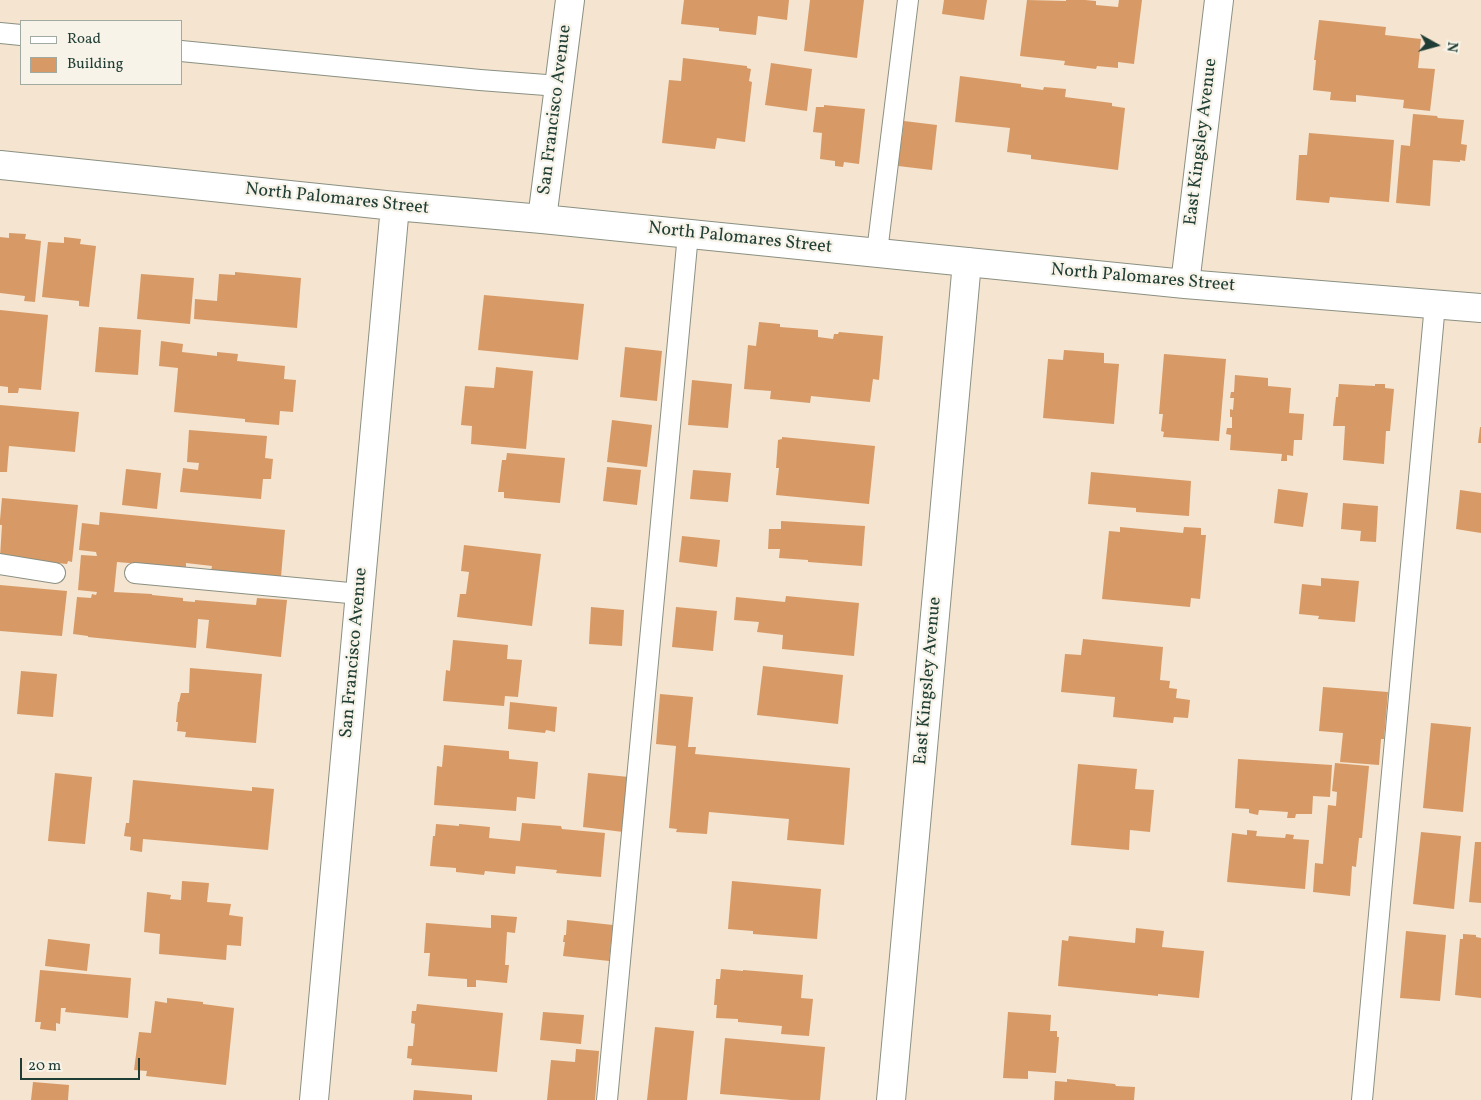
<!DOCTYPE html>
<html>
<head>
<meta charset="utf-8">
<style>
	body { margin:0 }
	#map { position:relative; width:1481px; height:1100px; overflow:hidden; background:#f5e4cf; font-family:Vollkorn,serif }
	canvas { display:block }
	.legend { position:absolute; left:20px; top:20px; width:162px; height:65px; box-sizing:border-box; background:#f7f3e8; border:1px solid #a1aaa0; margin:0; padding:6px 9px; list-style:none; font-size:15px; color:#1f3d34 }
	.legend li { display:flex; align-items:center; gap:10px; height:25px }
	.legend b { width:25px; border:1px solid #a1aaa0 }
	.north { position:absolute; left:1411px; top:20px; width:50px; height:50px; -webkit-text-stroke:4px #f7f3e8; paint-order:stroke; rotate:97deg; font-size:14px; font-weight:700; line-height:20px; text-align:center; color:#1f3d34 }
	.north::after { content:''; display:block; margin:auto; width:18px; height:22px; background:#1f3d34; clip-path:polygon(50% 0,100% 100%,50% 72%,0 100%) }
	.scale { position:absolute; left:20px; top:1058px; width:120px; height:22px; box-sizing:border-box; border:2px solid #1f3d34; border-top:0; padding-left:6px; font-size:15px; line-height:18px; white-space:nowrap; color:#1f3d34; -webkit-text-stroke:4px #f7f3e8; paint-order:stroke }
</style>
</head>
<body>
<div id="map">
<canvas width="1481" height="1100"></canvas>
<ul class="legend">
<li><b style="height:6px;background:#fff"></b>Road</li>
<li><b style="height:14px;background:#d79a66"></b>Building</li>
</ul>
<div class="north">N</div>
<div class="scale">20 m</div>
</div>
<script>
const context = document.querySelector('canvas').getContext('2d');
context.lineJoin = 'round';
function paint(path, color) { context.fillStyle = color; context.fill(path, 'evenodd'); }
const toPath = rows => new Path2D(rows.map(r => 'M' + r).join(''));
function stroke(path, color, width, dash) { context.strokeStyle = color; context.lineWidth = width; context.lineCap = dash ? 'butt' : 'round'; context.setLineDash(dash || []); context.stroke(path); }
function write(font, color, halo, rows, align = 'center') {
  context.font = font + ' Vollkorn,serif'; context.lineWidth = 4.5; context.setLineDash([]); context.textBaseline = 'middle'; context.strokeStyle = halo; context.fillStyle = color; for (const [text, x, y, turn = 0] of rows) {
    context.save(); context.translate(x, y); context.rotate((+turn || 0) * Math.PI / 180); context.textAlign = isNaN(turn) ? turn : align; if (halo) context.strokeText(text, 0, 0); context.fillText(text, 0, 0); context.restore();
  }
}
paint(toPath([
	[684,0,789,0,787,20,758,16,756,35,719,31,719,28,681,24],
	[810,0,864,0,857,58,804,51],
	[944,0,987,0,984,20,942,14],
	[1027,0,1066,1,1066,0,1085,0,1096,1,1096,5,1118,7,1119,0,1142,0,1134,64,1118,62,1118,68,1097,66,1096,69,1064,65,1065,61,1020,56],
	[1319,20,1386,27,1385,35,1421,39,1418,68,1435,69,1430,111,1403,108,1404,100,1356,95,1356,102,1330,100,1331,92,1313,90,1316,60,1314,60],
	[683,58,747,66,747,68,751,69,749,81,752,82,745,142,717,138,715,149,662,143,669,80,681,81],
	[771,63,812,69,807,111,765,105],
	[960,76,1021,84,1021,87,1043,90,1044,87,1066,89,1065,97,1112,103,1112,106,1125,108,1118,170,1031,159,1031,155,1007,152,1010,128,955,122],
	[824,105,865,109,859,164,844,162,843,167,835,166,835,161,820,159,822,133,813,132,816,107,824,107],
	[1413,114,1437,116,1438,118,1464,120,1461,144,1467,145,1465,161,1460,160,1460,162,1433,160,1430,206,1396,203,1401,145,1410,146],
	[904,121,937,125,932,170,898,166],
	[1309,133,1394,140,1389,202,1330,197,1329,203,1296,200,1299,155,1307,155],
	[9,233,26,234,25,239,41,241,35,302,24,301,25,296,0,293,0,237,9,238],
	[64,237,81,239,80,244,96,246,89,307,79,306,79,301,42,297,48,242,64,243],
	[235,272,301,278,297,328,194,319,195,299,217,301,219,274,235,275],
	[141,274,194,278,190,324,137,319],
	[484,295,584,304,578,360,478,350],
	[0,310,48,315,41,390,19,388,18,393,8,393,8,387,0,386],
	[759,322,780,324,780,327,818,330,818,337,833,339,834,334,838,334,839,332,883,336,879,380,873,379,870,402,811,396,810,403,770,399,771,391,744,389,748,345,756,346],
	[99,327,141,330,138,375,95,372],
	[161,341,183,344,182,352,217,356,217,352,238,354,237,361,285,366,284,379,296,380,293,412,280,411,279,425,245,422,245,419,174,412,178,368,159,366],
	[625,347,662,351,657,401,620,397],
	[1064,350,1104,353,1104,363,1119,364,1114,424,1043,418,1048,359,1063,360],
	[1164,354,1226,359,1219,441,1163,437,1164,432,1161,431,1163,414,1159,414],
	[496,367,533,371,526,449,471,444,472,426,461,425,465,386,494,388],
	[1235,375,1268,378,1268,386,1291,388,1289,413,1304,414,1302,440,1294,440,1293,456,1287,455,1287,461,1281,461,1282,454,1230,450,1231,435,1226,434,1227,428,1232,428,1232,417,1230,417,1230,409,1233,410,1234,398,1230,398,1231,392,1234,392],
	[692,380,732,384,728,428,688,425],
	[1339,384,1375,386,1375,384,1385,384,1385,388,1394,389,1390,431,1386,431,1384,464,1343,460,1345,426,1333,426,1336,397,1338,397],
	[0,405,79,412,75,452,9,446,7,472,0,472],
	[612,420,652,425,647,467,607,462],
	[1480,427,1481,427,1481,443,1478,443],
	[189,430,267,436,265,458,273,459,271,479,263,479,261,499,180,492,183,468,198,470,199,463,187,462],
	[782,437,875,446,869,504,776,495,779,468,776,468,778,440,782,439],
	[507,453,565,458,560,503,504,498,504,492,498,492,502,460,506,460],
	[607,467,641,470,637,505,603,501],
	[126,469,161,473,157,509,122,505],
	[693,470,731,473,728,502,690,499],
	[1091,472,1191,481,1189,516,1136,512,1136,508,1088,504],
	[1278,489,1308,493,1303,527,1274,523],
	[1460,490,1481,493,1481,533,1456,529],
	[2,498,78,505,72,562,68,561,67,564,0,557,2,525,0,525,0,520],
	[1343,503,1378,506,1376,542,1360,541,1361,531,1341,529],
	[100,512,285,530,281,577,211,571,212,566,186,563,186,568,117,562,114,592,152,594,152,595,183,598,183,601,195,602,195,600,256,605,257,598,287,600,281,657,206,648,209,620,198,619,196,648,88,637,88,636,73,634,77,597,91,598,92,594,96,595,97,592,78,590,81,555,97,556,96,552,79,550,82,523,99,525],
	[781,521,865,526,862,566,808,562,808,560,779,558,780,549,768,549,769,529,781,529],
	[1120,527,1183,533,1184,527,1201,528,1201,535,1206,535,1200,599,1191,598,1190,607,1102,599,1109,531,1120,532],
	[682,536,720,540,717,567,679,562],
	[464,545,541,554,532,626,457,617,460,594,466,594,469,572,461,571],
	[1321,578,1359,581,1355,622,1318,619,1319,616,1299,614,1302,584,1321,586],
	[0,585,67,591,62,636,0,631],
	[786,596,859,603,854,656,782,649,783,635,757,632,759,622,734,620,736,597,785,602],
	[591,607,624,610,622,646,589,644],
	[676,607,717,611,713,651,672,647],
	[1083,639,1163,647,1160,680,1170,681,1169,688,1177,689,1176,698,1190,700,1188,718,1174,717,1173,723,1113,717,1115,697,1061,692,1065,654,1081,655],
	[453,640,508,645,507,659,522,660,518,697,505,696,504,706,443,701,446,670,450,671],
	[763,666,843,675,838,724,757,715],
	[190,668,262,674,256,743,185,737,186,732,177,731,178,722,176,722,178,702,179,702,181,693,189,693],
	[21,671,57,674,53,717,17,714],
	[1323,687,1388,692,1384,739,1381,739,1379,765,1340,762,1343,733,1319,731],
	[660,694,693,697,688,747,696,747,695,754,850,768,844,845,787,840,789,819,709,812,707,834,676,832,677,829,669,828,676,746,656,744],
	[510,702,557,707,555,732,546,730,545,733,508,729],
	[1431,723,1471,727,1463,812,1423,808],
	[444,745,509,751,509,759,538,762,535,799,517,797,516,811,434,805,437,766,442,767],
	[1238,759,1332,765,1330,797,1313,796,1312,814,1296,814,1295,818,1287,818,1288,812,1259,810,1258,815,1249,813,1249,809,1235,808],
	[1335,763,1369,766,1362,838,1359,838,1356,867,1352,866,1350,896,1313,892,1315,863,1323,864,1328,805,1336,806,1337,792,1332,791],
	[1078,764,1137,769,1135,789,1154,790,1150,832,1130,830,1129,850,1071,845],
	[55,773,92,777,85,844,48,841],
	[588,773,629,777,623,832,583,827],
	[133,780,252,791,252,787,274,789,268,850,143,839,142,852,130,850,131,837,124,836,126,823,129,823],
	[522,823,561,826,562,829,605,833,601,877,556,873,557,870,516,866,515,874,485,871,484,875,456,872,456,868,430,866,433,836,435,836,436,824,459,826,459,824,490,827,489,838,520,841],
	[1247,830,1257,831,1256,836,1285,838,1286,834,1294,835,1293,839,1309,840,1305,889,1227,882,1232,833,1247,835],
	[1421,832,1461,836,1454,909,1413,904],
	[1475,842,1481,842,1481,903,1469,902],
	[182,881,209,883,207,902,231,904,229,915,243,917,241,946,227,945,226,960,159,954,160,934,144,932,147,892,171,895,170,899,181,900],
	[732,881,821,889,817,939,753,934,753,931,728,929],
	[491,915,517,917,515,933,507,932,505,965,509,965,507,983,476,980,476,987,467,987,467,979,428,976,430,953,424,953,426,923,491,928],
	[567,920,613,925,609,961,563,956,565,942,563,942,564,935,566,935],
	[1136,928,1164,931,1162,947,1204,951,1199,998,1158,994,1158,996,1058,986,1062,940,1068,941,1069,936,1135,943],
	[1406,931,1446,935,1440,1001,1400,998],
	[1463,934,1476,935,1476,937,1481,938,1481,998,1455,995,1460,939,1463,939],
	[48,939,90,944,87,971,45,966],
	[721,969,743,971,743,970,803,975,801,998,813,999,809,1036,781,1034,782,1026,738,1022,738,1019,716,1018,717,1005,714,1005,716,979,720,979],
	[40,970,131,978,128,1018,65,1012,66,1008,61,1008,60,1024,56,1023,56,1031,40,1029,41,1022,35,1022],
	[167,998,203,1002,203,1004,234,1008,226,1085,146,1076,147,1071,134,1070,139,1032,151,1033,155,1001,167,1003],
	[417,1004,503,1013,497,1072,411,1065,412,1059,407,1058,408,1046,413,1046,415,1024,411,1023,412,1011,416,1011],
	[543,1012,584,1015,581,1044,540,1040],
	[1008,1012,1051,1015,1050,1031,1057,1031,1057,1037,1059,1037,1056,1073,1028,1071,1028,1079,1003,1078],
	[655,1027,694,1031,687,1100,647,1100],
	[725,1038,825,1047,820,1100,791,1100,720,1094],
	[576,1049,599,1051,595,1100,547,1100,551,1060,575,1062],
	[1067,1079,1115,1084,1116,1086,1135,1087,1134,1100,1054,1100,1055,1081,1067,1082],
	[33,1082,69,1085,68,1100,31,1100],
	[414,1090,472,1095,472,1100,413,1100]
]), '#d79a66');
const lane = toPath([
	[0,33,21,35],
	[181,51,480,80,559,86],
	[877,252,908,0],
	[0,564,55,573],
	[135,573,360,594],
	[607,1100,688,234],
	[1362,1100,1435,304]
]);
const street = toPath([
	[0,165,395,206,542,219,1185,284,1481,308],
	[542,219,570,0],
	[1185,284,1219,0],
	[314,1100,395,206]
]);
const secondary = toPath([
	[891,1100,967,262]
]);
stroke(lane, '#8a9082', 22);
stroke(street, '#8a9082', 30);
stroke(secondary, '#8a9082', 30);
stroke(lane, '#fff', 20);
stroke(street, '#fff', 28);
stroke(secondary, '#fff', 28);
write('18px', '#1f3d34', '#f7f3e8', [
	["San Francisco Avenue",556,110,-83],
	["East Kingsley Avenue",1202,142,-83],
	["North Palomares Street",337,200,6],
	["North Palomares Street",740,239,6],
	["North Palomares Street",1143,279,5],
	["San Francisco Avenue",355,653,-85],
	["East Kingsley Avenue",929,681,-85]
]);
</script>
</body>
</html>
